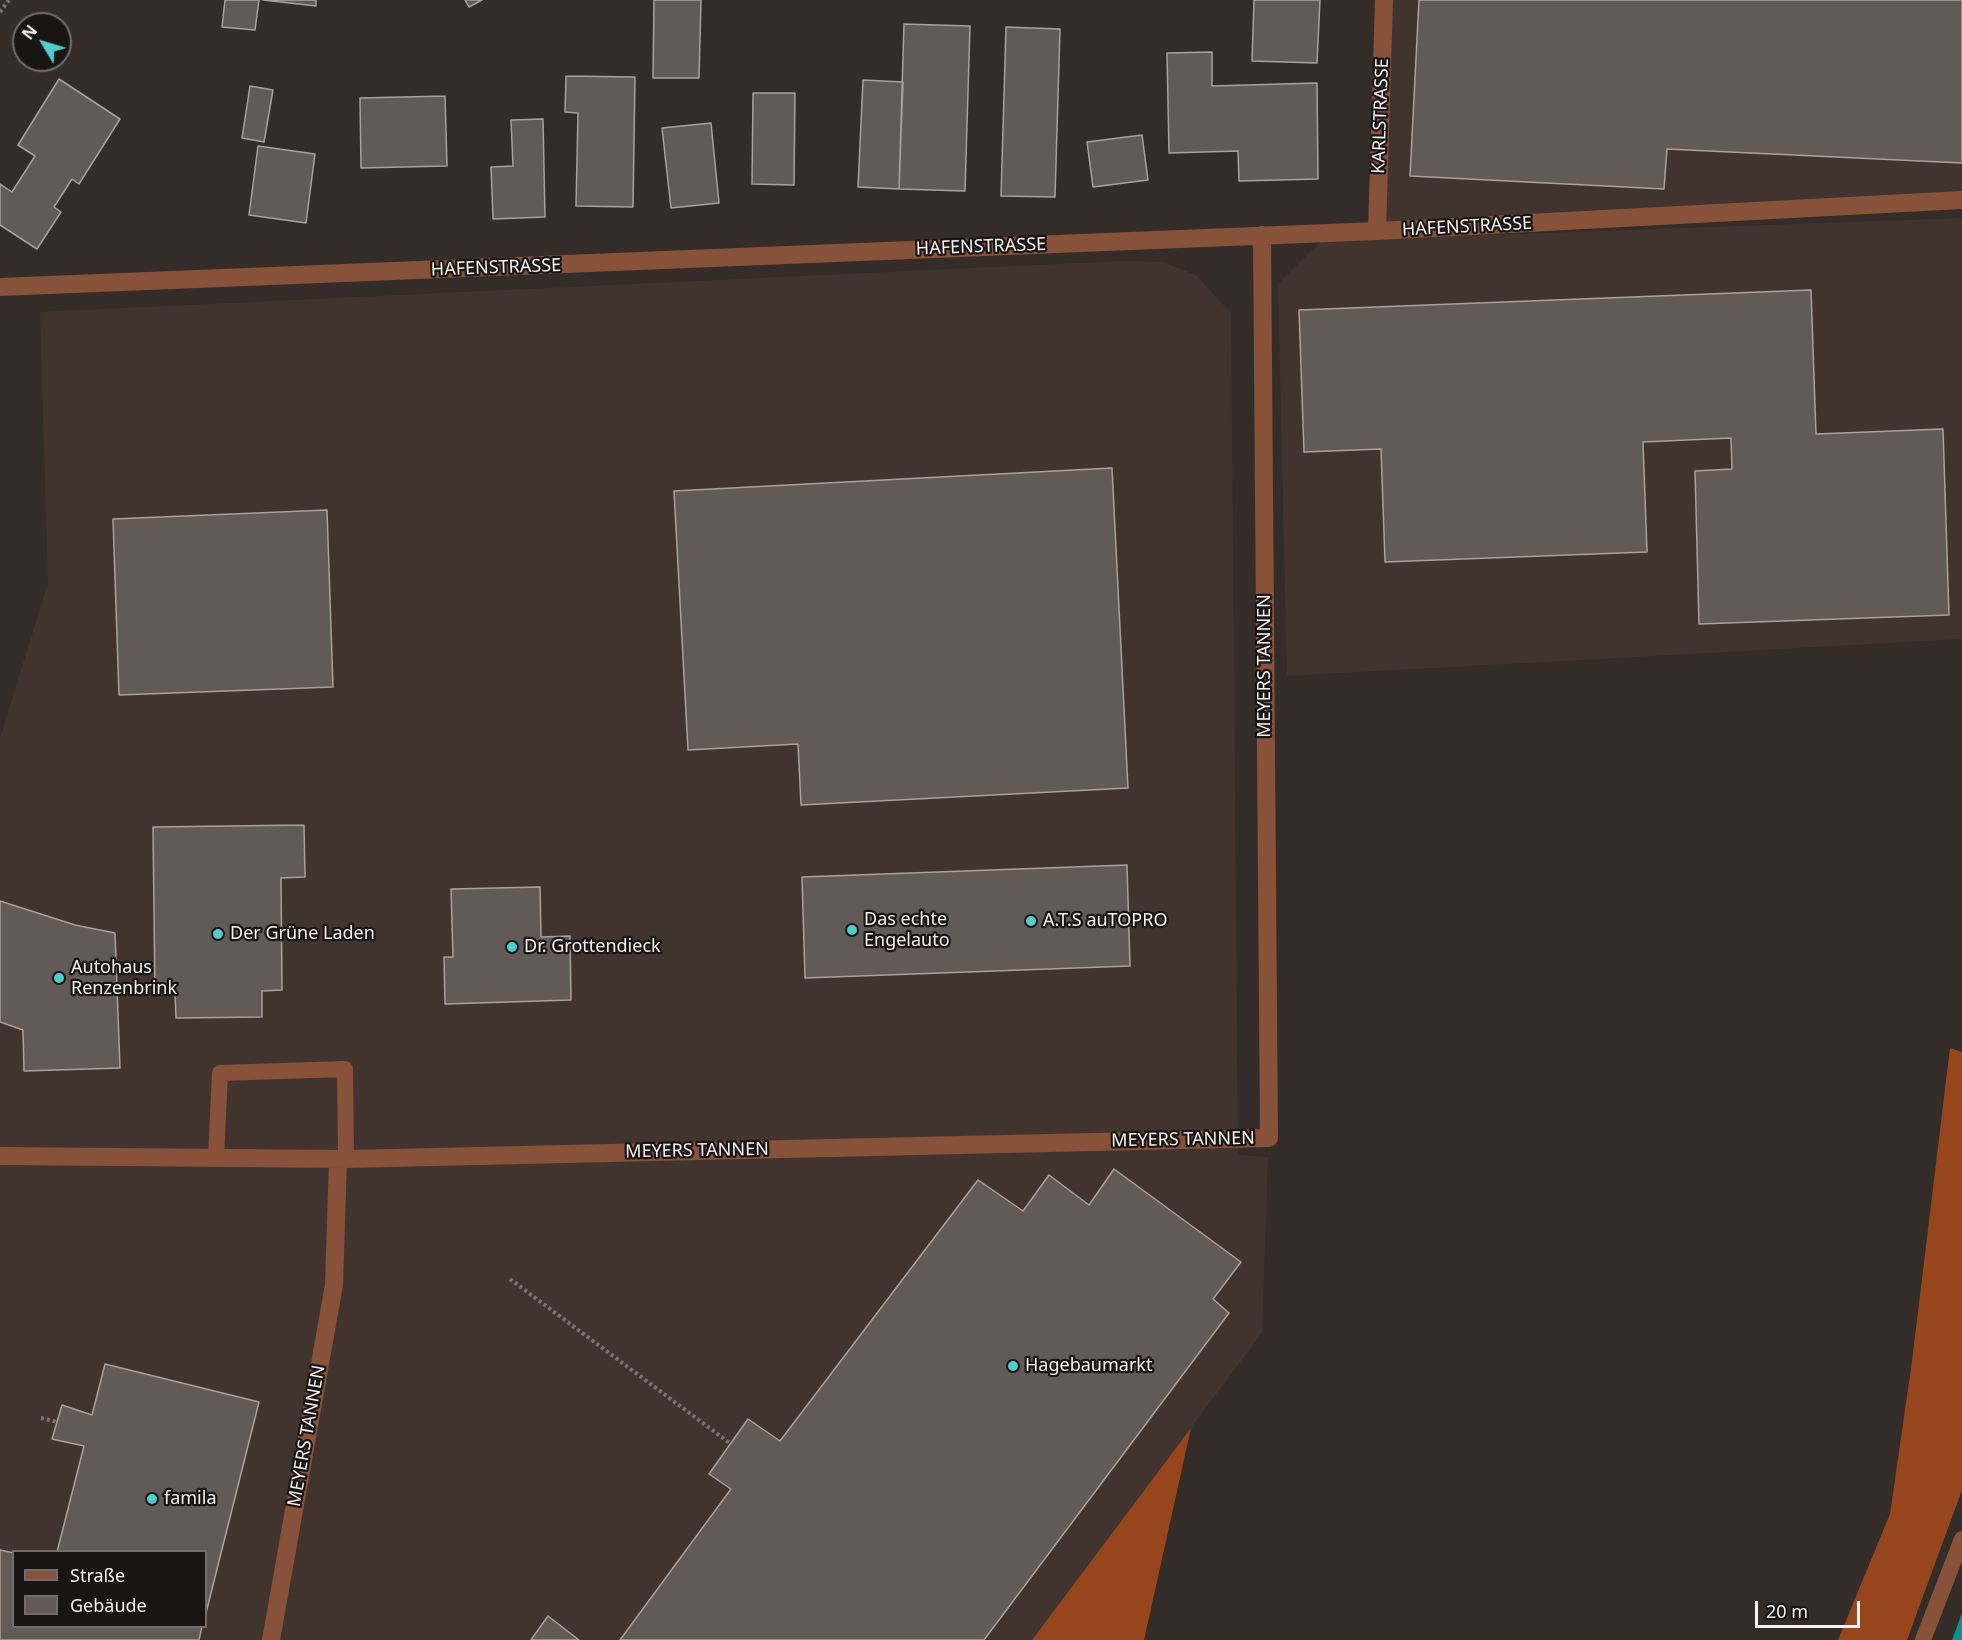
<!DOCTYPE html>
<html>
<head>
<meta charset="utf-8">
<style>
	body { margin:0 }
	#map { position:relative; width:1962px; height:1640px; overflow:hidden; background:#332c29; font-family:"Noto Sans",sans-serif }
	canvas { display:block }
	.legend { position:absolute; left:12px; top:1550px; width:195px; height:78px; box-sizing:border-box; background:#181514; border:2px solid #716d6c; margin:0; padding:8px 10px; list-style:none; font-size:18px; color:#f6f1ef }
	.legend li { display:flex; align-items:center; gap:12px; height:30px }
	.legend b { width:30px; border:2px solid #716d6c }
	.north { position:absolute; left:12px; top:12px; width:60px; height:60px; box-sizing:border-box; background:#181514; border:2px solid #716d6c; border-radius:50%; rotate:308deg; font-size:16px; font-weight:700; line-height:24px; text-align:center; color:#f6f1ef }
	.north::after { content:''; display:block; margin:auto; width:21px; height:27px; background:#52cdcf; clip-path:polygon(50% 0,100% 100%,50% 72%,0 100%) }
	.scale { position:absolute; left:1755px; top:1601px; width:105px; height:27px; box-sizing:border-box; border:3px solid #f6f1ef; border-top:0; padding-left:8px; font-size:18px; line-height:21px; white-space:nowrap; color:#f6f1ef; -webkit-text-stroke:4px #181514; paint-order:stroke }
</style>
</head>
<body>
<div id="map">
<canvas width="1962" height="1640"></canvas>
<ul class="legend">
<li><b style="height:8px;background:#885139"></b>Straße</li>
<li><b style="height:16px;background:#625a57"></b>Gebäude</li>
</ul>
<div class="north">N</div>
<div class="scale">20 m</div>
</div>
<script>
const context = document.querySelector('canvas').getContext('2d');
context.lineJoin = 'round';
function paint(path, color) { context.fillStyle = color; context.fill(path, 'evenodd'); }
const toPath = rows => new Path2D(rows.map(r => 'M' + r).join(''));
function stroke(path, color, width, dash) { context.strokeStyle = color; context.lineWidth = width; context.lineCap = dash ? 'butt' : 'round'; context.setLineDash(dash || []); context.stroke(path); }
function write(font, color, halo, rows, align = 'center') {
  context.font = font + ' "Noto Sans",sans-serif'; context.lineWidth = 4.5; context.setLineDash([]); context.textBaseline = 'middle'; context.strokeStyle = halo; context.fillStyle = color; for (const [text, x, y, turn = 0] of rows) {
    context.save(); context.translate(x, y); context.rotate((+turn || 0) * Math.PI / 180); context.textAlign = isNaN(turn) ? turn : align; if (halo) context.strokeText(text, 0, 0); context.fillText(text, 0, 0); context.restore();
  }
}
paint(toPath([
	[1387,0,1962,0,1962,200,1377,231],
	[1962,218,1962,639,1287,676,1278,284,1321,241],
	[1121,261,1163,262,1196,275,1231,313,1238,1155,1268,1157,1262,1333,1032,1640,0,1640,0,738,48,583,40,312],
	[14,1552,206,1552,206,1626,14,1626]
]), '#41342f');
paint(toPath([
	[1950,1048,1962,1052,1962,1490,1907,1640,1838,1640,1890,1514,1912,1361],
	[1191,1428,1144,1640,1032,1640]
]), '#97451d');
paint(toPath([
	[1962,1613,1962,1640,1952,1640]
]), '#108e90');
const building = toPath([
	[225,0,259,0,255,30,222,27,225,0],
	[263,0,316,0,316,6,263,0],
	[465,0,482,0,469,7,465,0],
	[654,0,701,0,699,78,653,78,654,0],
	[1254,0,1320,0,1317,63,1252,61,1254,0],
	[1419,0,1962,0,1962,163,1667,149,1664,189,1410,176,1419,0],
	[904,24,970,26,965,191,899,189,904,24],
	[1006,27,1060,29,1055,197,1001,196,1006,27],
	[1212,52,1212,86,1317,83,1318,179,1239,181,1238,151,1169,153,1167,53,1212,52],
	[566,76,635,77,633,207,576,206,578,113,565,112,566,76],
	[59,79,120,119,79,184,72,179,54,207,61,212,37,249,0,225,0,184,12,192,35,156,18,145,59,79],
	[863,80,903,82,899,189,858,187,863,80],
	[250,86,273,90,264,142,242,138,250,86],
	[753,93,795,93,794,185,752,184,753,93],
	[445,96,447,166,361,168,360,98,445,96],
	[543,119,545,217,493,219,491,167,513,166,511,120,543,119],
	[711,123,719,203,671,208,662,128,711,123],
	[1142,135,1148,180,1093,187,1087,142,1142,135],
	[258,146,315,154,306,223,249,215,258,146],
	[1811,290,1816,434,1943,429,1949,615,1699,624,1695,471,1732,469,1731,438,1643,442,1647,552,1385,562,1381,449,1304,452,1299,310,1811,290],
	[1112,468,1128,788,801,805,798,744,688,750,674,491,1112,468],
	[327,510,333,687,119,695,113,519,327,510],
	[304,825,305,877,281,878,282,990,262,991,262,1017,176,1018,175,994,155,994,153,827,304,825],
	[1127,865,1130,966,805,978,802,877,1127,865],
	[540,887,541,937,570,936,571,1000,445,1004,444,957,453,957,451,889,540,887],
	[0,901,75,925,115,933,120,1068,24,1071,23,1030,0,1022,0,901],
	[1114,1169,1241,1262,1213,1299,1229,1313,984,1640,620,1640,731,1489,709,1474,748,1419,780,1441,978,1180,1023,1211,1049,1175,1089,1205,1114,1169],
	[105,1364,259,1402,206,1613,206,1552,57,1552,84,1446,52,1439,62,1405,92,1415,105,1364],
	[0,1550,14,1553,14,1626,202,1626,199,1640,0,1640,0,1550],
	[548,1616,579,1640,531,1640,548,1616]
]);
paint(building, '#625a57');
stroke(building, '#a9a19d', 1.5);
stroke(toPath([
	[0,12,9,0],
	[510,1279,731,1444],
	[41,1418,57,1422]
]), '#7a7472', 4, [3, 3]);
stroke(toPath([
	[216,1158,220,1073,345,1069,346,1159],
	[1923,1640,1962,1539]
]), '#885139', 16);
stroke(toPath([
	[1377,231,1384,0],
	[0,287,1377,231,1962,200],
	[0,1156,346,1159,1269,1138,1262,235],
	[271,1640,334,1285,338,1159]
]), '#885139', 18);
for (const [x, y, r, color] of [
	[1031,921,6,"#52cdcf"],
	[852,930,6,"#52cdcf"],
	[218,934,6,"#52cdcf"],
	[512,947,6,"#52cdcf"],
	[59,978,6,"#52cdcf"],
	[1013,1366,6,"#52cdcf"],
	[152,1499,6,"#52cdcf"]
]) { const dot = new Path2D(); dot.arc(x, y, r, 0, 2 * Math.PI); context.fillStyle = color; context.fill(dot); stroke(dot, '#181514', 2); }
write('18px', '#f6f1ef', '#181514', [
	["KARLSTRASSE",1381,116,-88],
	["HAFENSTRASSE",1467,227,-3],
	["HAFENSTRASSE",981,247,-2],
	["HAFENSTRASSE",496,268,-2],
	["MEYERS TANNEN",1265,666,-90],
	["MEYERS TANNEN",1183,1140,-1],
	["MEYERS TANNEN",697,1151,-1],
	["MEYERS TANNEN",307,1436,-80]
]);
write('18px', '#f6f1ef', '#181514', [
	["Das echte",864,920],
	["Engelauto",864,941],
	["A.T.S auTOPRO",1043,921],
	["Der Grüne Laden",230,934],
	["Dr. Grottendieck",524,947],
	["Autohaus",71,968],
	["Renzenbrink",71,989],
	["Hagebaumarkt",1025,1366],
	["famila",164,1499]
], 'left');
</script>
</body>
</html>
